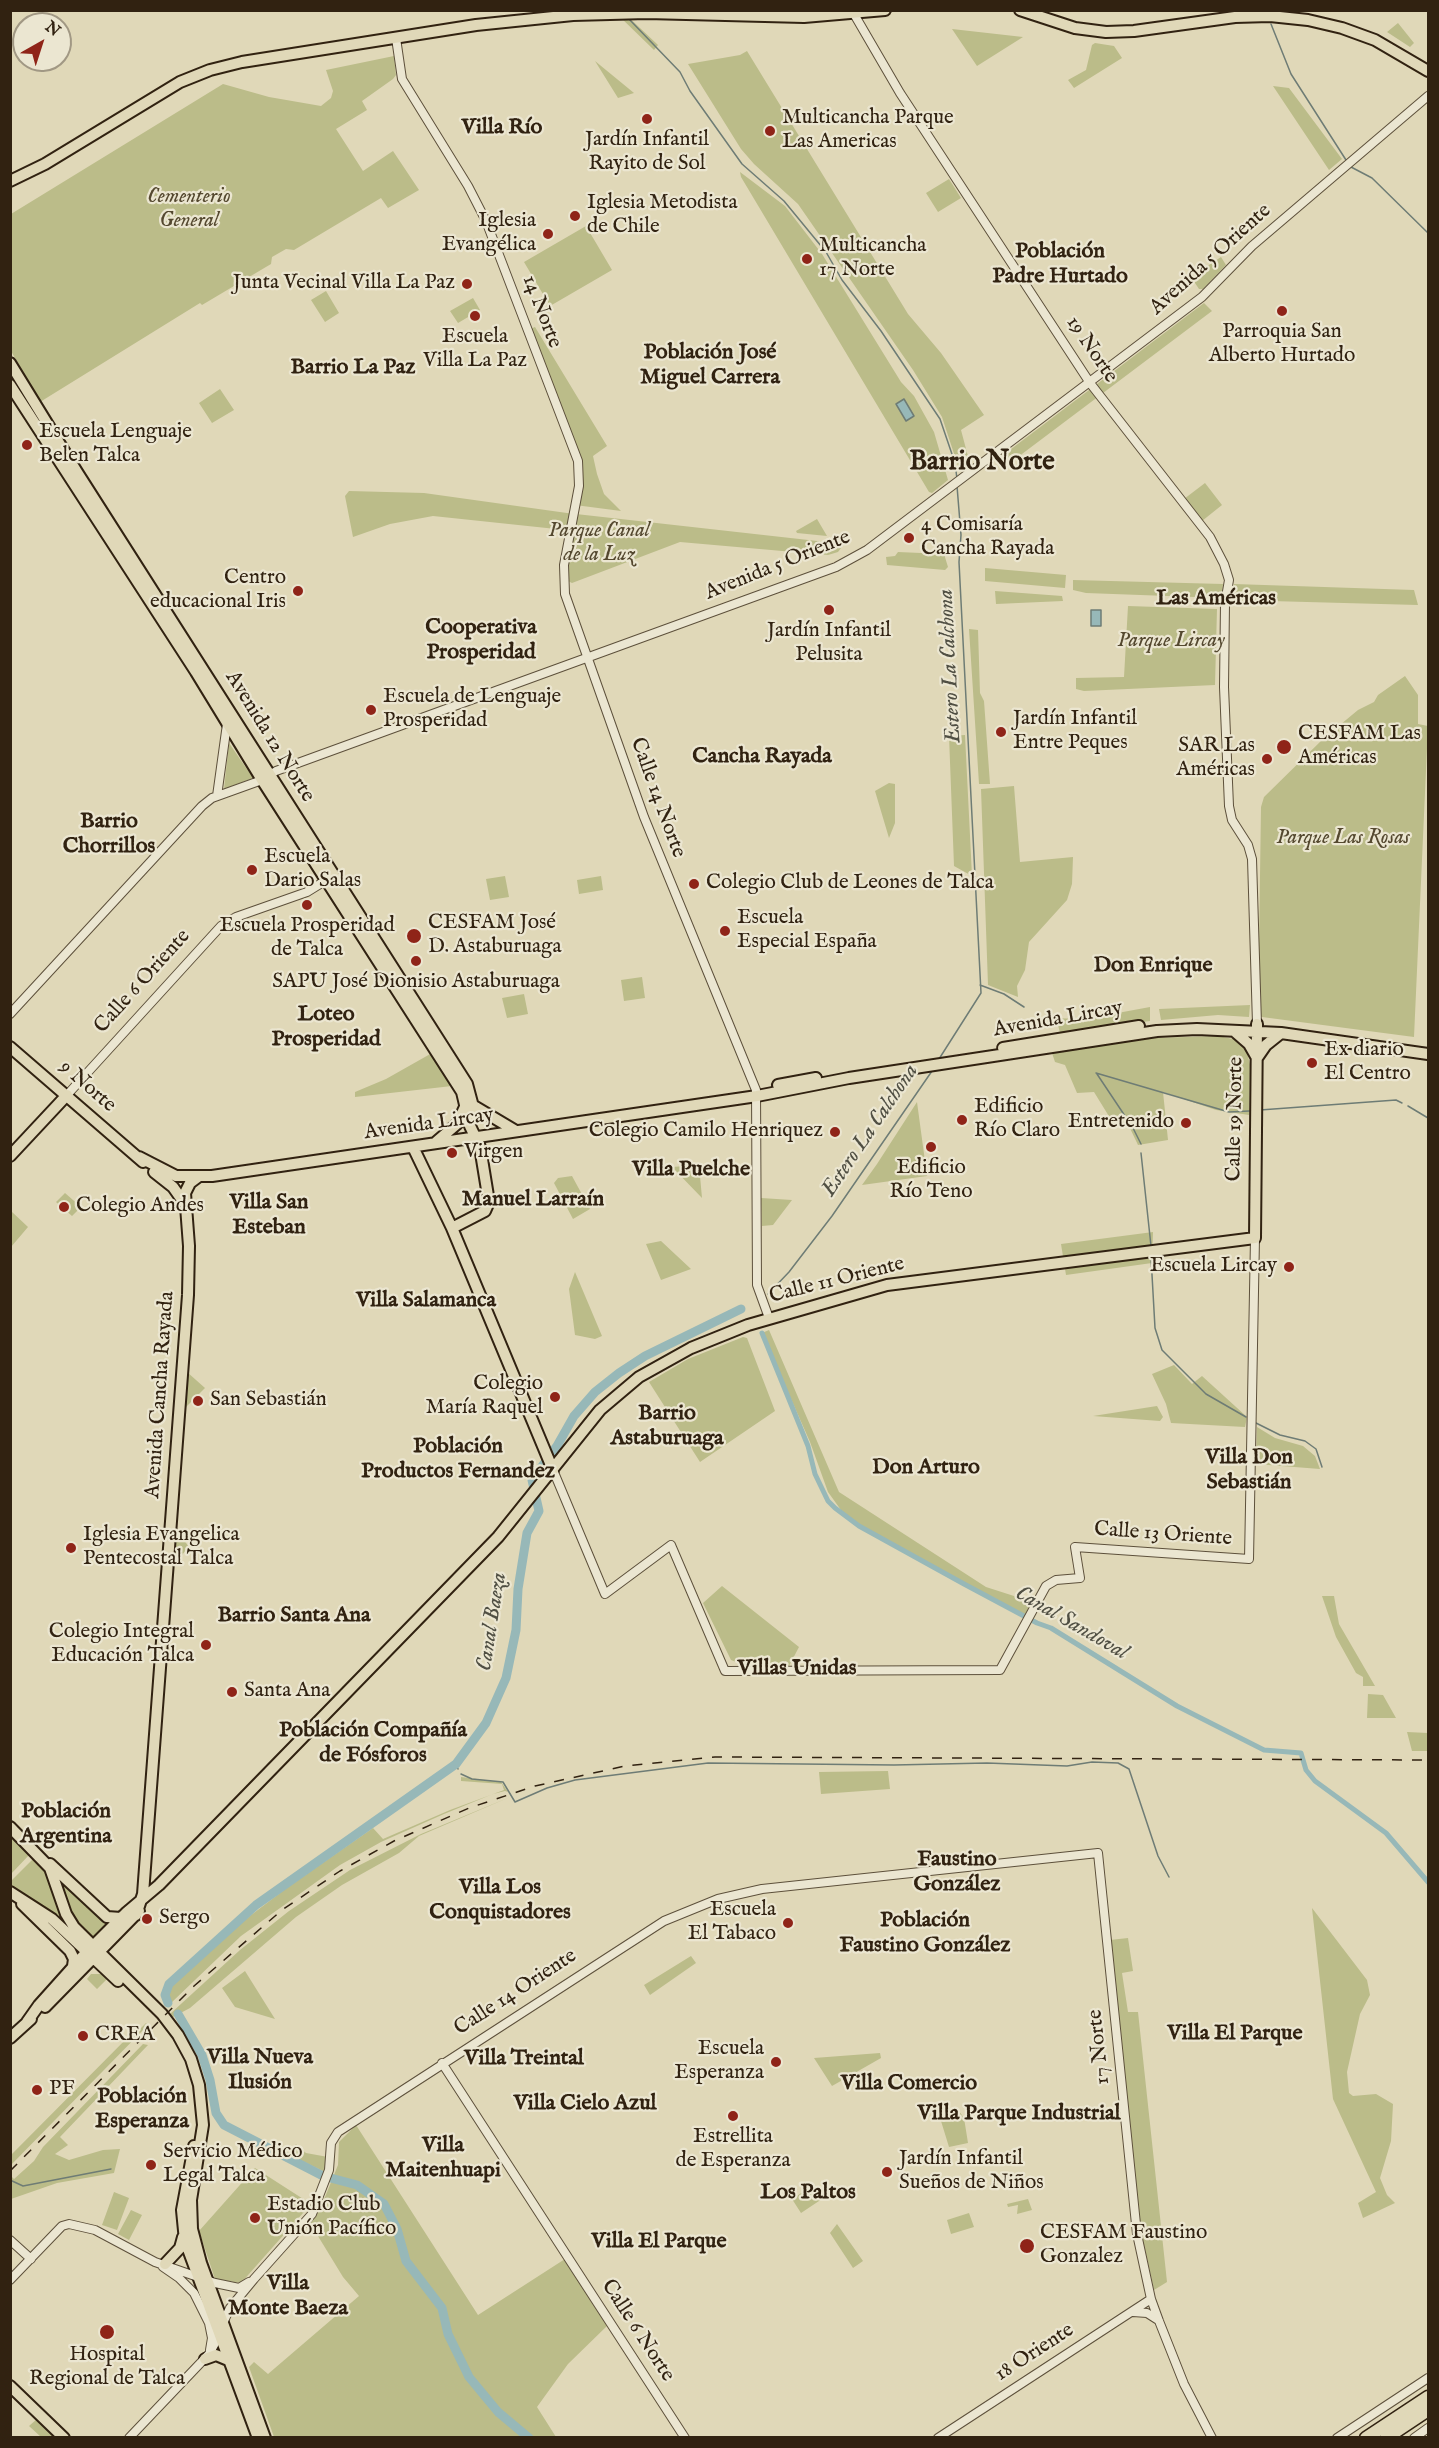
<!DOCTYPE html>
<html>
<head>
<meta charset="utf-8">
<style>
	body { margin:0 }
	#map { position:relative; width:1439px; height:2448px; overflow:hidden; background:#e0d8b8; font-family:"IM FELL English",serif }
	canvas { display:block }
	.frame { position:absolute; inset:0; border:12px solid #312211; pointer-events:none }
	.north { position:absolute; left:12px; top:12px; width:60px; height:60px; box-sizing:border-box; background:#ebe6d1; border:2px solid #a19884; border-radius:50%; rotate:39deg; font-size:16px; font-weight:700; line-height:24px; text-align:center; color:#312211 }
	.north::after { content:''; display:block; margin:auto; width:21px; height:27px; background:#8f2418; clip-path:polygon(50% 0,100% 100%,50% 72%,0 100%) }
</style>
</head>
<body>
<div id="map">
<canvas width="1439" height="2448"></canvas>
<div class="frame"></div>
<div class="north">N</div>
</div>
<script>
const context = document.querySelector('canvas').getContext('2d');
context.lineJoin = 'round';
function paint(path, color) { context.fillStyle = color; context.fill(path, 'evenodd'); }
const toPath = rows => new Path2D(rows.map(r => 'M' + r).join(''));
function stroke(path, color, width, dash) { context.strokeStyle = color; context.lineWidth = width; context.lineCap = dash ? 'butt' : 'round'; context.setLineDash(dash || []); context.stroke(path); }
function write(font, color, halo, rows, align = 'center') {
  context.font = font + ' "IM FELL English",serif'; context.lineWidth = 4.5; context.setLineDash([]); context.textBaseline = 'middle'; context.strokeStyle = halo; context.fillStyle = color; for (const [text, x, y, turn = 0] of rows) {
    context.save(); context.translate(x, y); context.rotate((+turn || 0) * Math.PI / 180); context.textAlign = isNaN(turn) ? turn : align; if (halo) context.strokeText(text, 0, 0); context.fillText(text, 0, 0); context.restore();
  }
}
paint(toPath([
	[622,11,658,45,654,50,618,15],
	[1398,23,1414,43,1410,47,1387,32],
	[952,29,1023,37,977,66],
	[1095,43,1114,46,1122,58,1074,88,1068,80,1086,70,1092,45],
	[747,51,908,314,941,353,984,415,961,430,970,464,960,472,942,417,913,370,798,204,754,164,741,149,688,64,740,55],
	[394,56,396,75,393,79,362,101,367,110,336,129,363,171,393,151,419,190,388,208,381,198,294,250,286,249,272,257,271,264,202,305,200,303,40,402,11,351,11,214,223,84,269,97,321,106,331,98,333,91,326,70],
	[595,61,634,93,618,98],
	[1273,86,1289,88,1342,159,1329,170],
	[740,172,785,206,822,254,901,382,914,396,934,432,948,480,932,493,929,492,741,177],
	[949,179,961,198,938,212,926,193],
	[586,226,612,270,550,306,524,262],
	[1221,257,1226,265,1203,289,1199,289,1191,277],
	[326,291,339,313,325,322,311,300],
	[473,298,480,310,458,323,450,311],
	[1204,303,1212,311,1014,460,994,462],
	[535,327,607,446,593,456,597,474,604,494,621,511,575,505,581,467,530,329],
	[220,389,234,410,212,423,199,403],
	[1205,483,1222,505,1202,521,1184,499],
	[349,491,424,493,567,513,844,544,838,552,828,555,680,542,572,583,568,581,567,570,575,531,433,516,390,524,353,537,345,496],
	[817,519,827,536,797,533,796,531],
	[898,552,944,554,948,567,945,570,887,565,886,557,895,556],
	[985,568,1066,575,1065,588,985,581],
	[1073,580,1223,584,1222,598,1086,593,1073,590],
	[1234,584,1414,590,1418,605,1233,600],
	[995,591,1062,596,1063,601,996,604],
	[1128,606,1217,609,1215,685,1084,691,1076,689,1076,678,1124,677],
	[969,629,978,630,980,693,984,701,990,784,979,784],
	[1405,676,1418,695,1418,724,1428,726,1414,1037,1262,1017,1258,1013,1261,807,1264,797,1323,739,1358,710,1374,702,1378,695],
	[965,735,972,876,954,866,949,736],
	[229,743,253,778,224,789],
	[889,783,895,784,895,823,889,838,875,791],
	[1014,786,1020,862,1073,857,1072,884,1067,900,1029,942,1025,970,1017,986,1018,997,988,985,981,789],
	[505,876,509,897,490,900,486,879],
	[601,876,603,890,579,894,577,880],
	[642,977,645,998,624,1001,621,980],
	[524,994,528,1014,507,1018,502,998],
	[1250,1005,1249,1017,1218,1015,1161,1020,1159,1009],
	[1150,1007,1150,1021,1060,1033,1058,1025,1048,1022,1047,1018,1085,1019],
	[1218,1036,1233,1039,1246,1049,1250,1064,1249,1115,1216,1110,1163,1092,1168,1140,1138,1145,1127,1122,1115,1126,1094,1092,1077,1093,1065,1065,1055,1062,1052,1053,1154,1038],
	[432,1053,452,1086,355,1097,355,1092,386,1079],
	[917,1102,927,1176,862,1185,877,1164],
	[699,1165,702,1198,672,1167],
	[572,1176,590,1209,573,1219,554,1183,558,1178],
	[65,1193,81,1207,72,1216,56,1202],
	[761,1198,792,1200,773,1225,762,1226],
	[11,1211,28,1227,11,1247],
	[1153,1232,1152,1263,1066,1275,1061,1244],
	[661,1241,691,1269,661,1280,646,1244],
	[575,1272,602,1336,595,1339,575,1335,569,1289],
	[769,1330,839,1492,986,1587,1014,1596,1030,1606,1024,1616,846,1517,828,1492,810,1442,762,1333],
	[743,1337,747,1338,775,1411,700,1462,649,1382,688,1359],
	[1174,1365,1192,1384,1202,1376,1247,1417,1245,1427,1171,1423,1166,1404,1152,1374],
	[187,1372,205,1388,186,1407],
	[1157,1406,1163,1417,1160,1421,1093,1416],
	[1257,1427,1275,1438,1303,1446,1315,1456,1320,1469,1256,1464],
	[177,1531,189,1547,173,1565,171,1564,173,1532],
	[722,1586,799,1647,789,1666,739,1663,731,1660,703,1603],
	[1322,1596,1334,1596,1339,1624,1375,1686,1363,1686,1363,1677,1356,1673,1336,1637],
	[1368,1694,1383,1695,1396,1718,1367,1718],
	[1407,1732,1428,1733,1428,1751,1412,1751],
	[888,1771,890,1789,821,1794,819,1772],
	[461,1777,501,1782,508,1792,505,1791,493,1794,444,1814,381,1842,340,1865,241,1936,171,2003,168,1994,172,1984,238,1925,288,1887,373,1828,383,1839,450,1810,504,1790,502,1784,461,1781],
	[510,1797,419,1836,399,1853,342,1885,296,1917,190,2008,173,2017,170,2014,240,1950,289,1911,350,1870,421,1834],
	[10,1830,30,1854,11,1874,10,1874],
	[35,1857,44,1865,69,1928,11,1888,11,1881],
	[59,1877,109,1922,92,1941,72,1918],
	[1312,1908,1367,1980,1370,1995,1360,2014,1347,2072,1349,2093,1353,2096,1376,2094,1393,2104,1391,2141,1380,2178,1387,2195,1395,2203,1363,2218,1358,2203,1376,2192,1333,2099],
	[1128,1938,1133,1971,1122,1973,1128,2012,1138,2012,1167,2282,1154,2290,1136,2209,1110,1940],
	[691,1956,696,1963,650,1995,644,1985],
	[245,1971,275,2019,235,2007,222,1988],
	[91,1974,102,1974,107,1979,97,1989,87,1979],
	[146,2023,148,2025,11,2165,11,2155,136,2029,138,2031],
	[143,2044,148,2045,60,2137,68,2145,55,2154,69,2160,103,2150,120,2149,114,2173,57,2183,11,2199,11,2176,14,2179,34,2161,43,2147],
	[880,2053,881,2058,832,2086,814,2058],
	[959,2111,964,2118,968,2143,949,2147,941,2121],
	[356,2125,478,2315,565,2259,607,2326,568,2364,537,2407,556,2437,274,2437,249,2367,254,2362,268,2374,359,2296,343,2277,310,2223,325,2197,338,2165,339,2142],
	[296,2144,306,2153,328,2157,327,2173,288,2154],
	[255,2168,311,2204,241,2283,215,2279,199,2231],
	[814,2185,822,2199,801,2213,792,2199],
	[114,2192,129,2198,117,2230,102,2225],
	[1028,2199,1032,2210,1017,2214,1018,2205,1008,2207,1007,2204],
	[131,2210,142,2215,129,2240,118,2234],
	[969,2213,974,2227,951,2234,947,2220],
	[837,2224,863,2261,853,2268,830,2233],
	[37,2419,56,2437,41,2437,29,2426]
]), '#bbbc89');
const water = toPath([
	[904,399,914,416,906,421,896,404,904,399],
	[1091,610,1101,610,1101,626,1091,626,1091,610]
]);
paint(water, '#97b8b8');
stroke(water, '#6e7c75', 1.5);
stroke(toPath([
	[628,18,680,72,690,91,742,164,784,201,826,252,842,280,881,331,940,419,955,463,957,479],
	[1271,24,1291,74,1346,160],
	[1351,167,1372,178,1428,233],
	[980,985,1004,994,1024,1007],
	[939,1059,981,993,959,562,961,535,957,486],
	[1096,1073,1229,1112,1249,1111],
	[1097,1074,1133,1128,1141,1144],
	[1408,1106,1428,1118],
	[1260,1110,1396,1100,1402,1103],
	[1141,1153,1151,1246],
	[1151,1257,1155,1328,1162,1350,1206,1394,1246,1417],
	[768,1294,789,1272,832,1216,932,1071],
	[1256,1423,1280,1435,1305,1441,1316,1449,1322,1467],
	[456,1764,458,1769],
	[461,1774,472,1779,503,1782,515,1802,547,1788,575,1780,708,1763,894,1765,987,1763,1067,1766,1092,1762,1118,1763,1129,1769,1158,1856,1169,1877],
	[10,2180,23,2186,111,2169]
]), '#6e7c75', 1.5);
stroke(toPath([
	[762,1333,808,1446,815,1474,828,1501,835,1508,859,1526,964,1584,1037,1623,1051,1628,1177,1706,1264,1750,1301,1753,1306,1770,1315,1781,1386,1833,1428,1882]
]), '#97b8b8', 5);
stroke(toPath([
	[168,2003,165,1995,169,1984,256,1905,456,1764,486,1723,506,1678,516,1630,518,1589,527,1533,539,1511,532,1480,557,1446,574,1416,595,1392,619,1373,645,1356,741,1309],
	[178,2014,202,2055,210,2080,216,2113,224,2125,323,2176,357,2185,384,2204,397,2229,406,2261,442,2308,448,2334,469,2377,498,2412,529,2438]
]), '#97b8b8', 9);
const minor = toPath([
	[854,14,900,93,1090,383,1210,537,1224,564,1229,580,1225,603,1224,687,1229,806,1232,820,1248,845,1252,859,1257,1024],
	[396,38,402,79,468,186,486,221,578,461,579,486,564,565,565,594,644,817,756,1090,757,1285,769,1318],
	[217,796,227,724],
	[10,1014,202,806,212,798,262,780,276,771,836,567,867,550,1202,297,1252,246,1428,96],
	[67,1095,221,926,236,917,307,892,328,879],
	[553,1470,605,1594,671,1545,725,1671,1000,1670,1046,1586,1056,1580,1080,1578,1075,1547,1249,1559,1255,1238],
	[442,2063,685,2438],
	[10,2240,31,2259],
	[163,2267,179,2278,194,2293,209,2323,212,2338,210,2350],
	[10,2280,62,2226,69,2224,95,2230,155,2262,215,2283,239,2288,249,2282],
	[1133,2312,1147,2313,1158,2320],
	[223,2323,230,2308,254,2279,312,2214,329,2170,331,2143,338,2132,664,1921,718,1899,762,1889,1098,1853,1137,2234,1151,2299,1159,2321,1184,2384,1212,2438],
	[129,2438,209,2354,220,2334],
	[938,2438,1151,2299],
	[1337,2438,1428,2378],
	[1414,2438,1428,2428]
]);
const major = toPath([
	[1020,10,1075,28,1106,32,1134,31,1235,17,1270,16,1308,20,1342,28,1375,40,1428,71],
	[10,181,45,164,180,82,210,70,242,62,476,25,573,15,647,13,804,17,885,10],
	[10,363,77,472,467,1084,475,1114],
	[10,385,196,672,262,780,462,1092,470,1126,480,1147,489,1202,485,1211,452,1228],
	[1234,1031,1249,1044,1257,1058],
	[10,1047,143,1162],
	[1003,1048,1139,1026],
	[1257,1058,1266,1045,1281,1033],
	[778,1085,816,1078],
	[474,1106,516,1131],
	[436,1142,457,1124,465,1107],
	[413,1147,452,1228,553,1470],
	[10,1156,67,1095],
	[139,1157,176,1176,212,1176,757,1096,849,1078,1157,1031,1197,1029,1281,1033,1428,1054],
	[154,1172,173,1187,185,1204],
	[10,1827,50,1868,66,1914,74,1927,162,2014,178,2035,191,2059,199,2085,203,2125,191,2200,192,2229,201,2263,265,2438],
	[50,1864,107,1917,121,1918],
	[10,1892,52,1919,118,1981],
	[22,1904,70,1951,74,1959,73,1966],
	[136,1915,143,1894,188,1295,189,1246,185,1193,190,1183,198,1177],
	[45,2007,139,1911],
	[27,2022,39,2005,82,1957,127,1912,159,1885,498,1537,600,1410,639,1377,691,1348,748,1325,887,1285,1255,1238,1257,1024],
	[10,2038,31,2019],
	[194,2146,182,2210,185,2241,258,2438],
	[165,2264,180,2248,183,2237],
	[205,2359,216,2355,228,2360],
	[10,2386,64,2438]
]);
const highway = toPath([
	[1366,2438,1428,2397],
	[1386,2438,1428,2410]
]);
stroke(minor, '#5d503b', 10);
stroke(major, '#312211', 14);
stroke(highway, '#312211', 15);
stroke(minor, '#ebe6d1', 8);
stroke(major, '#e0d8b8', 10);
stroke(highway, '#e0d8b8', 12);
stroke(toPath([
	[10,2171,194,1986,282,1910,340,1871,394,1841,469,1808,535,1786,625,1766,715,1757,1428,1760]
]), '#312211', 1.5, [10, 10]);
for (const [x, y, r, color] of [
	[647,119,6,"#8f2418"],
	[770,131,6,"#8f2418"],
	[575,216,6,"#8f2418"],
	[548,234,6,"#8f2418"],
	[807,259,6,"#8f2418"],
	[467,284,6,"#8f2418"],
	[1282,311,6,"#8f2418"],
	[475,316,6,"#8f2418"],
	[27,445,6,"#8f2418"],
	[909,538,6,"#8f2418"],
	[298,591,6,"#8f2418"],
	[829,610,6,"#8f2418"],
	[371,710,6,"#8f2418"],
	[1001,732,6,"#8f2418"],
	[1284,747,8,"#8f2418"],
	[1267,759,6,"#8f2418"],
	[252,870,6,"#8f2418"],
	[694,884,6,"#8f2418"],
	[307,905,6,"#8f2418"],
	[725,931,6,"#8f2418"],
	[414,936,8,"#8f2418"],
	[416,961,6,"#8f2418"],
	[1312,1063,6,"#8f2418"],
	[962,1120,6,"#8f2418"],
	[1186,1123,6,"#8f2418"],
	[835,1132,6,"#8f2418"],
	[931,1147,6,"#8f2418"],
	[452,1153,6,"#8f2418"],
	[64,1207,6,"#8f2418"],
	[1289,1267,6,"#8f2418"],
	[555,1397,6,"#8f2418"],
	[198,1401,6,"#8f2418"],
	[71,1548,6,"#8f2418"],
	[206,1645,6,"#8f2418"],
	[232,1692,6,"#8f2418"],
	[147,1919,6,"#8f2418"],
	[788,1923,6,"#8f2418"],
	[83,2036,6,"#8f2418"],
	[776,2062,6,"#8f2418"],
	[37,2090,6,"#8f2418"],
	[733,2116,6,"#8f2418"],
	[151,2165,6,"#8f2418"],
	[887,2172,6,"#8f2418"],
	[255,2218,6,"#8f2418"],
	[1027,2246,8,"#8f2418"],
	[107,2332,8,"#8f2418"]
]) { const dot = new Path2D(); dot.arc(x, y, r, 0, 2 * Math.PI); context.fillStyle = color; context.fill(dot); stroke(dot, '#ebe6d1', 2); }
write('21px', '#312211', '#ebe6d1', [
	["Multicancha Parque",782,119],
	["Las Americas",782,143],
	["Jardín Infantil",647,141,"center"],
	["Rayito de Sol",647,165,"center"],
	["Iglesia Metodista",587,204],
	["de Chile",587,228],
	["Iglesia",536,222,"right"],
	["Evangélica",536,246,"right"],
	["Multicancha",819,247],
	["17 Norte",819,271],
	["Junta Vecinal Villa La Paz",455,284,"right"],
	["Parroquia San",1282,333,"center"],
	["Alberto Hurtado",1282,357,"center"],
	["Escuela",475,338,"center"],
	["Villa La Paz",475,362,"center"],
	["Escuela Lenguaje",39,433],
	["Belen Talca",39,457],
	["4 Comisaría",921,526],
	["Cancha Rayada",921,550],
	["Centro",286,579,"right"],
	["educacional Iris",286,603,"right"],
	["Jardín Infantil",829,632,"center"],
	["Pelusita",829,656,"center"],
	["Escuela de Lenguaje",383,698],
	["Prosperidad",383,722],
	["Jardín Infantil",1013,720],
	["Entre Peques",1013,744],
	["CESFAM Las",1298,735],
	["Américas",1298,759],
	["SAR Las",1255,747,"right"],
	["Américas",1255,771,"right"],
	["Escuela",264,858],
	["Dario Salas",264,882],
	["Colegio Club de Leones de Talca",706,884],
	["Escuela",737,919],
	["Especial España",737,943],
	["CESFAM José",428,924],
	["D. Astaburuaga",428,948],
	["Escuela Prosperidad",307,927,"center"],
	["de Talca",307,951,"center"],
	["SAPU José Dionisio Astaburuaga",416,983,"center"],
	["Ex diario",1324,1051],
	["El Centro",1324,1075],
	["Edificio",974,1108],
	["Río Claro",974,1132],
	["Entretenido",1174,1123,"right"],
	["Colegio Camilo Henriquez",823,1132,"right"],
	["Virgen",464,1153],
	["Edificio",931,1169,"center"],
	["Río Teno",931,1193,"center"],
	["Colegio Andes",76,1207],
	["Escuela Lircay",1277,1267,"right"],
	["Colegio",543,1385,"right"],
	["María Raquel",543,1409,"right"],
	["San Sebastián",210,1401],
	["Iglesia Evangelica",83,1536],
	["Pentecostal Talca",83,1560],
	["Colegio Integral",194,1633,"right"],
	["Educación Talca",194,1657,"right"],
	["Santa Ana",244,1692],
	["Escuela",776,1911,"right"],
	["El Tabaco",776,1935,"right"],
	["Sergo",159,1919],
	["CREA",95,2036],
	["Escuela",764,2050,"right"],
	["Esperanza",764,2074,"right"],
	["PF",49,2090],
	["Estrellita",733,2138,"center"],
	["de Esperanza",733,2162,"center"],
	["Servicio Médico",163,2153],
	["Legal Talca",163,2177],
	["Jardín Infantil",899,2160],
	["Sueños de Niños",899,2184],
	["Estadio Club",267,2206],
	["Unión Pacífico",267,2230],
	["CESFAM Faustino",1040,2234],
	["Gonzalez",1040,2258],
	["Hospital",107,2356,"center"],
	["Regional de Talca",107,2380,"center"]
], 'left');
write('italic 21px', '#54482f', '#ebe6d1', [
	["Cementerio",189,198],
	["General",189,222],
	["Parque Canal",599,532],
	["de la Luz",599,556],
	["Parque Lircay",1171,642],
	["Parque Las Rosas",1343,839]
]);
write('21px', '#312211', '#ebe6d1', [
	["Avenida 5 Oriente",1211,260,-42],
	["14 Norte",541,312,69],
	["19 Norte",1091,350,56],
	["Avenida 5 Oriente",778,566,-22],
	["Avenida 12 Norte",269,737,58],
	["Calle 14 Norte",657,798,70],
	["Calle 6 Oriente",143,982,-48],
	["Avenida Lircay",1058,1020,-10],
	["9 Norte",87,1087,41],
	["Calle 19 Norte",1236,1119,-89],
	["Avenida Lircay",429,1125,-8],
	["Calle 11 Oriente",837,1281,-14],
	["Avenida Cancha Rayada",161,1395,-86],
	["Calle 13 Oriente",1163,1535,4],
	["Calle 14 Oriente",516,1993,-33],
	["17 Norte",1100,2047,-96],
	["Calle 6 Norte",637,2331,57],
	["18 Oriente",1035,2353,-33]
]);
write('bold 22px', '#312211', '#ebe6d1', [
	["Villa Río",502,128],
	["Población",1060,252],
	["Padre Hurtado",1060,277],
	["Población José",710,353],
	["Miguel Carrera",710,378],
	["Barrio La Paz",353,368],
	["Las Américas",1216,599],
	["Cooperativa",481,628],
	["Prosperidad",481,653],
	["Cancha Rayada",762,757],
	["Barrio",109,822],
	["Chorrillos",109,847],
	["Don Enrique",1153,966],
	["Loteo",326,1015],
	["Prosperidad",326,1040],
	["Villa Puelche",691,1170],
	["Manuel Larraín",533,1200],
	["Villa San",269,1203],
	["Esteban",269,1228],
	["Villa Salamanca",426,1301],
	["Barrio",667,1414],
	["Astaburuaga",667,1439],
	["Población",458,1447],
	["Productos Fernandez",458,1472],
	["Villa Don",1249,1458],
	["Sebastián",1249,1483],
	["Don Arturo",926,1468],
	["Barrio Santa Ana",294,1616],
	["Villas Unidas",797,1669],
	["Población Compañía",373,1731],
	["de Fósforos",373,1756],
	["Población",66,1812],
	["Argentina",66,1837],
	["Faustino",957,1860],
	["González",957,1885],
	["Villa Los",500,1888],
	["Conquistadores",500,1913],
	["Población",925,1921],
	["Faustino González",925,1946],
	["Villa El Parque",1235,2034],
	["Villa Nueva",260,2058],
	["Ilusión",260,2083],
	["Villa Treintal",524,2059],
	["Villa Comercio",909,2084],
	["Población",142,2097],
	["Esperanza",142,2122],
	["Villa Cielo Azul",585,2104],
	["Villa Parque Industrial",1019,2114],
	["Villa",443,2146],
	["Maitenhuapi",443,2171],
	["Los Paltos",808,2193],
	["Villa El Parque",659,2242],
	["Villa",288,2284],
	["Monte Baeza",288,2309]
]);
write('italic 22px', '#504f43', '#ebe6d1', [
	["Estero La Calchona",951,666,-93],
	["Estero La Calchona",871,1131,-56],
	["Canal Baeza",493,1622,-81],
	["Canal Sandoval",1071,1624,30]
]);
write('bold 27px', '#312211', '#ebe6d1', [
	["Barrio Norte",982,463]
]);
</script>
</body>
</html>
